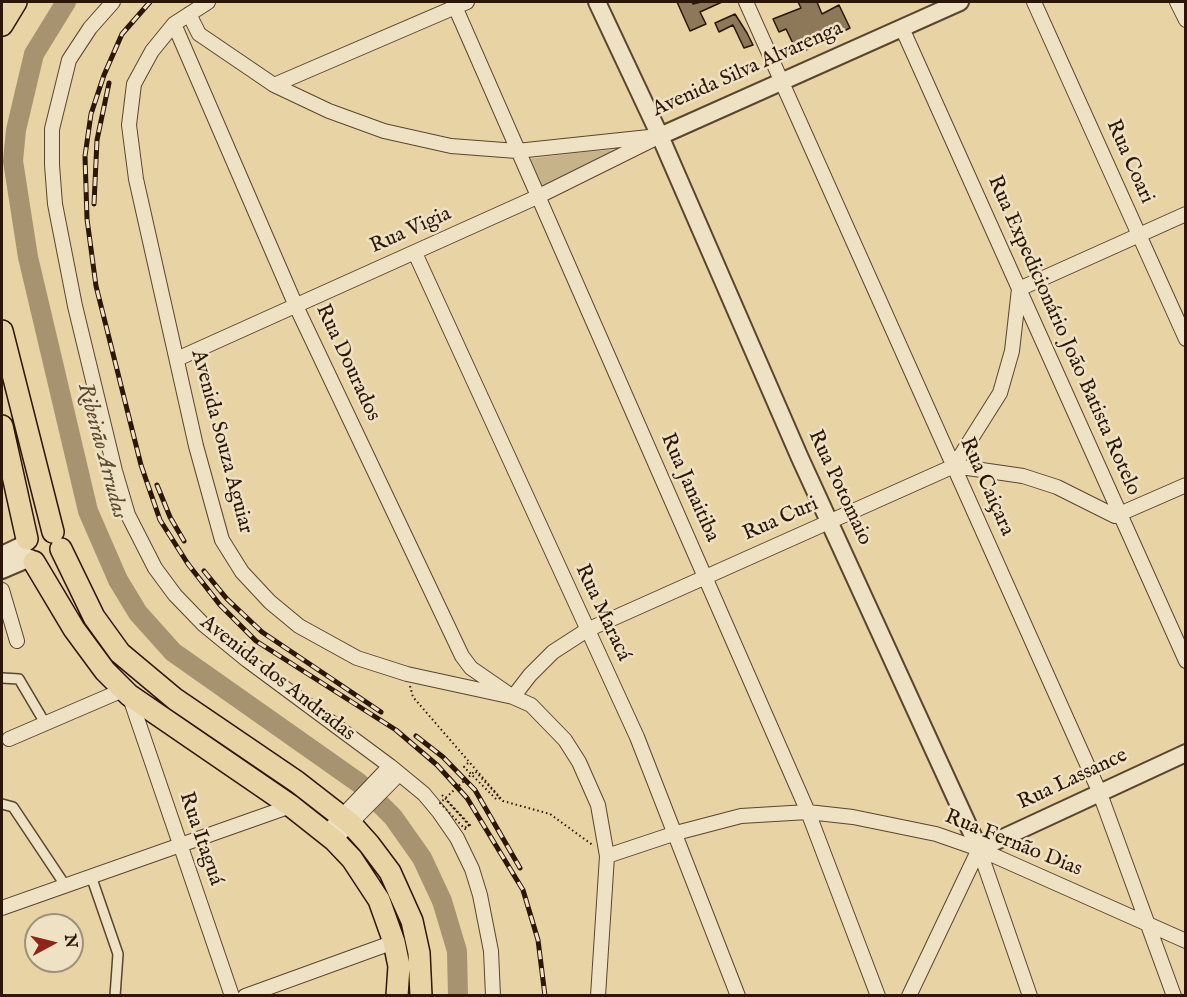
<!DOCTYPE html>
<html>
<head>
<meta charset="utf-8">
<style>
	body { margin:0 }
	#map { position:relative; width:1187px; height:997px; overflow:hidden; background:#e7d3a4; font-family:"IM FELL English",serif }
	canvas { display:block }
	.frame { position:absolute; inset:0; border:3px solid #2b1608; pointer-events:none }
	.north { position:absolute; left:24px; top:913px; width:60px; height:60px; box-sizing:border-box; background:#efe2c4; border:2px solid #a19079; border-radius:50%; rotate:83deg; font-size:16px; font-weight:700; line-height:24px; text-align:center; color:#2b1608 }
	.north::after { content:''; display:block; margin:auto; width:21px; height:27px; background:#8f2418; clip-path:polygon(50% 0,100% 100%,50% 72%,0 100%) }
</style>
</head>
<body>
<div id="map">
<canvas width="1187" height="997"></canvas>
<div class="frame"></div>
<div class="north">N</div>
</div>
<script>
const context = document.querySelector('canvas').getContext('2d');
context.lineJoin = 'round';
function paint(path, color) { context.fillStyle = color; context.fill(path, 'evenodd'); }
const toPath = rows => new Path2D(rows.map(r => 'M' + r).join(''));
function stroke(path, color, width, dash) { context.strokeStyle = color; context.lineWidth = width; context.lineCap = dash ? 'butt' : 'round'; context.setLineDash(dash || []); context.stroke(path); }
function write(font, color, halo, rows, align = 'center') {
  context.font = font + ' "IM FELL English",serif'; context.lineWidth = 5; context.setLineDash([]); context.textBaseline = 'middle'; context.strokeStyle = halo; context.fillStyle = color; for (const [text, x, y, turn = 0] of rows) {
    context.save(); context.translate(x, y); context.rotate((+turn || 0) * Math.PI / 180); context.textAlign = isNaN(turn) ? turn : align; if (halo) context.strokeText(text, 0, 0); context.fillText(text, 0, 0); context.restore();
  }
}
paint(toPath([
	[621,149,540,190,528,159,584,152]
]), '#c7b389');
stroke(toPath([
	[66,2,34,54,16,130,13,161,28,257,88,511,118,580,138,613,173,652,359,783,393,817,422,858,442,901,457,951,458,996]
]), '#a7936f', 20);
const building = toPath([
	[677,2,692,2,693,4,701,2,722,2,700,12,706,24,690,31,677,2],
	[798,2,817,2,822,14,839,5,850,28,798,54,786,29,779,32,773,19,801,8,798,2],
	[735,14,747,33,753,45,744,48,733,25,719,32,715,23,735,14]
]);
paint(building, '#8d7859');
stroke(building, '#2b1608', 1.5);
const pedestrian = toPath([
	[2,678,19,679,45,723],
	[2,804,13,807,65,885],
	[91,876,118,954,115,996]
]);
const minor = toPath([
	[113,2,90,28,69,60,52,129,52,165,55,204,75,306,115,471,128,515,155,568,175,595,203,624,247,660,390,766,424,794,439,812,457,838,472,869,480,895,491,951,493,996],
	[208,2,174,24,152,51,134,84,129,125,136,179,196,446,222,540,242,572,270,602,299,626,357,658,407,674,513,697,531,705,565,740,579,762,598,805,607,856,598,996],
	[453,2,808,812,878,996],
	[746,2,1099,791,1174,996],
	[1034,2,1186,339],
	[1177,2,1186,20],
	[189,14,199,34,274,85,329,111,384,131,451,146,517,151,649,137],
	[174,24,296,306,462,656,471,668,513,697,530,675,553,652,587,630,954,466],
	[902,28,1186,661],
	[274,85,467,2],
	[415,253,637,737,738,996],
	[177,359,537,197,660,136],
	[954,466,1000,393,1012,351,1019,289,1186,214],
	[954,466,1023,476,1057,487,1115,516,1186,485],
	[2,590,17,641],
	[129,695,232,996],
	[9,739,123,690],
	[326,833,390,766],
	[334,840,399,774],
	[979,849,1030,996],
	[607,856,676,833,741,816,808,812,853,817,936,834,979,849,1186,941],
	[2,908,291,806],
	[245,996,394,942],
	[909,996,979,849]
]);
const tertiary = toPath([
	[597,2,660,136,800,458,979,849,1186,753],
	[660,136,960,2],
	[2,555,25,544],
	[2,570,30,558]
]);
const primary = toPath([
	[2,25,16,2],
	[2,331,53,532],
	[2,426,27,539],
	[61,549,94,617,120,653,175,699,297,782,351,824,369,844,390,872,412,921,419,953,421,996],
	[34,562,74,629,105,671,129,695,291,806,334,840,352,859,379,900,394,942,399,966,397,996]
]);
stroke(pedestrian, '#5a452f', 12);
stroke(minor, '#5a452f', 16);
stroke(tertiary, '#5a452f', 20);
stroke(primary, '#2b1608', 24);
stroke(toPath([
	[410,686,413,697,503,801,550,814,594,846],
	[468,763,464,767,497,800],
	[442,795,470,825,464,828],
	[447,801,469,825]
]), '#2b1608', 2, [1.5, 3]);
stroke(pedestrian, '#efe2c4', 9);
stroke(minor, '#efe2c4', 14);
stroke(tertiary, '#efe2c4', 16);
stroke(primary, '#e7d3a4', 21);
const rail = toPath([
	[150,2,122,34,104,75,91,114,85,156,87,219,96,286,141,465,160,520,188,564,220,605,256,641,396,730,437,765,467,798,523,890,538,940,545,996],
	[94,204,97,140,109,83],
	[157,485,170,517,184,541],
	[204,571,227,599,262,632,381,712],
	[416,736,443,757,475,790,520,868]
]);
stroke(rail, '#2b1608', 5);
stroke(rail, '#efe2c4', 3, [9]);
stroke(toPath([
	[469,825,465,829,440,803,475,771,500,798,497,800]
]), '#2b1608', 2, [1.5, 3]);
write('21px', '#2b1608', '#efe2c4', [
	["Avenida Silva Alvarenga",748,70,-24],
	["Rua Coari",1129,162,66],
	["Rua Vigia",411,231,-24],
	["Rua Expedicionário João Batista Rotelo",1063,336,66],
	["Rua Dourados",347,363,65],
	["Avenida Souza Aguiar",221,442,75],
	["Rua Caiçara",986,487,66],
	["Rua Janaitiba",689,488,66],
	["Rua Potomaio",839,488,65],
	["Rua Curi",781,520,-24],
	["Rua Maracá",602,613,65],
	["Avenida dos Andradas",277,679,38],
	["Rua Lassance",1073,780,-25],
	["Rua Itaguá",200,839,71],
	["Rua Fernão Dias",1013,844,22]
]);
write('italic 22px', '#5d4831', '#efe2c4', [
	["Ribeirão Arrudas",101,451,75]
]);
</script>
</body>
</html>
